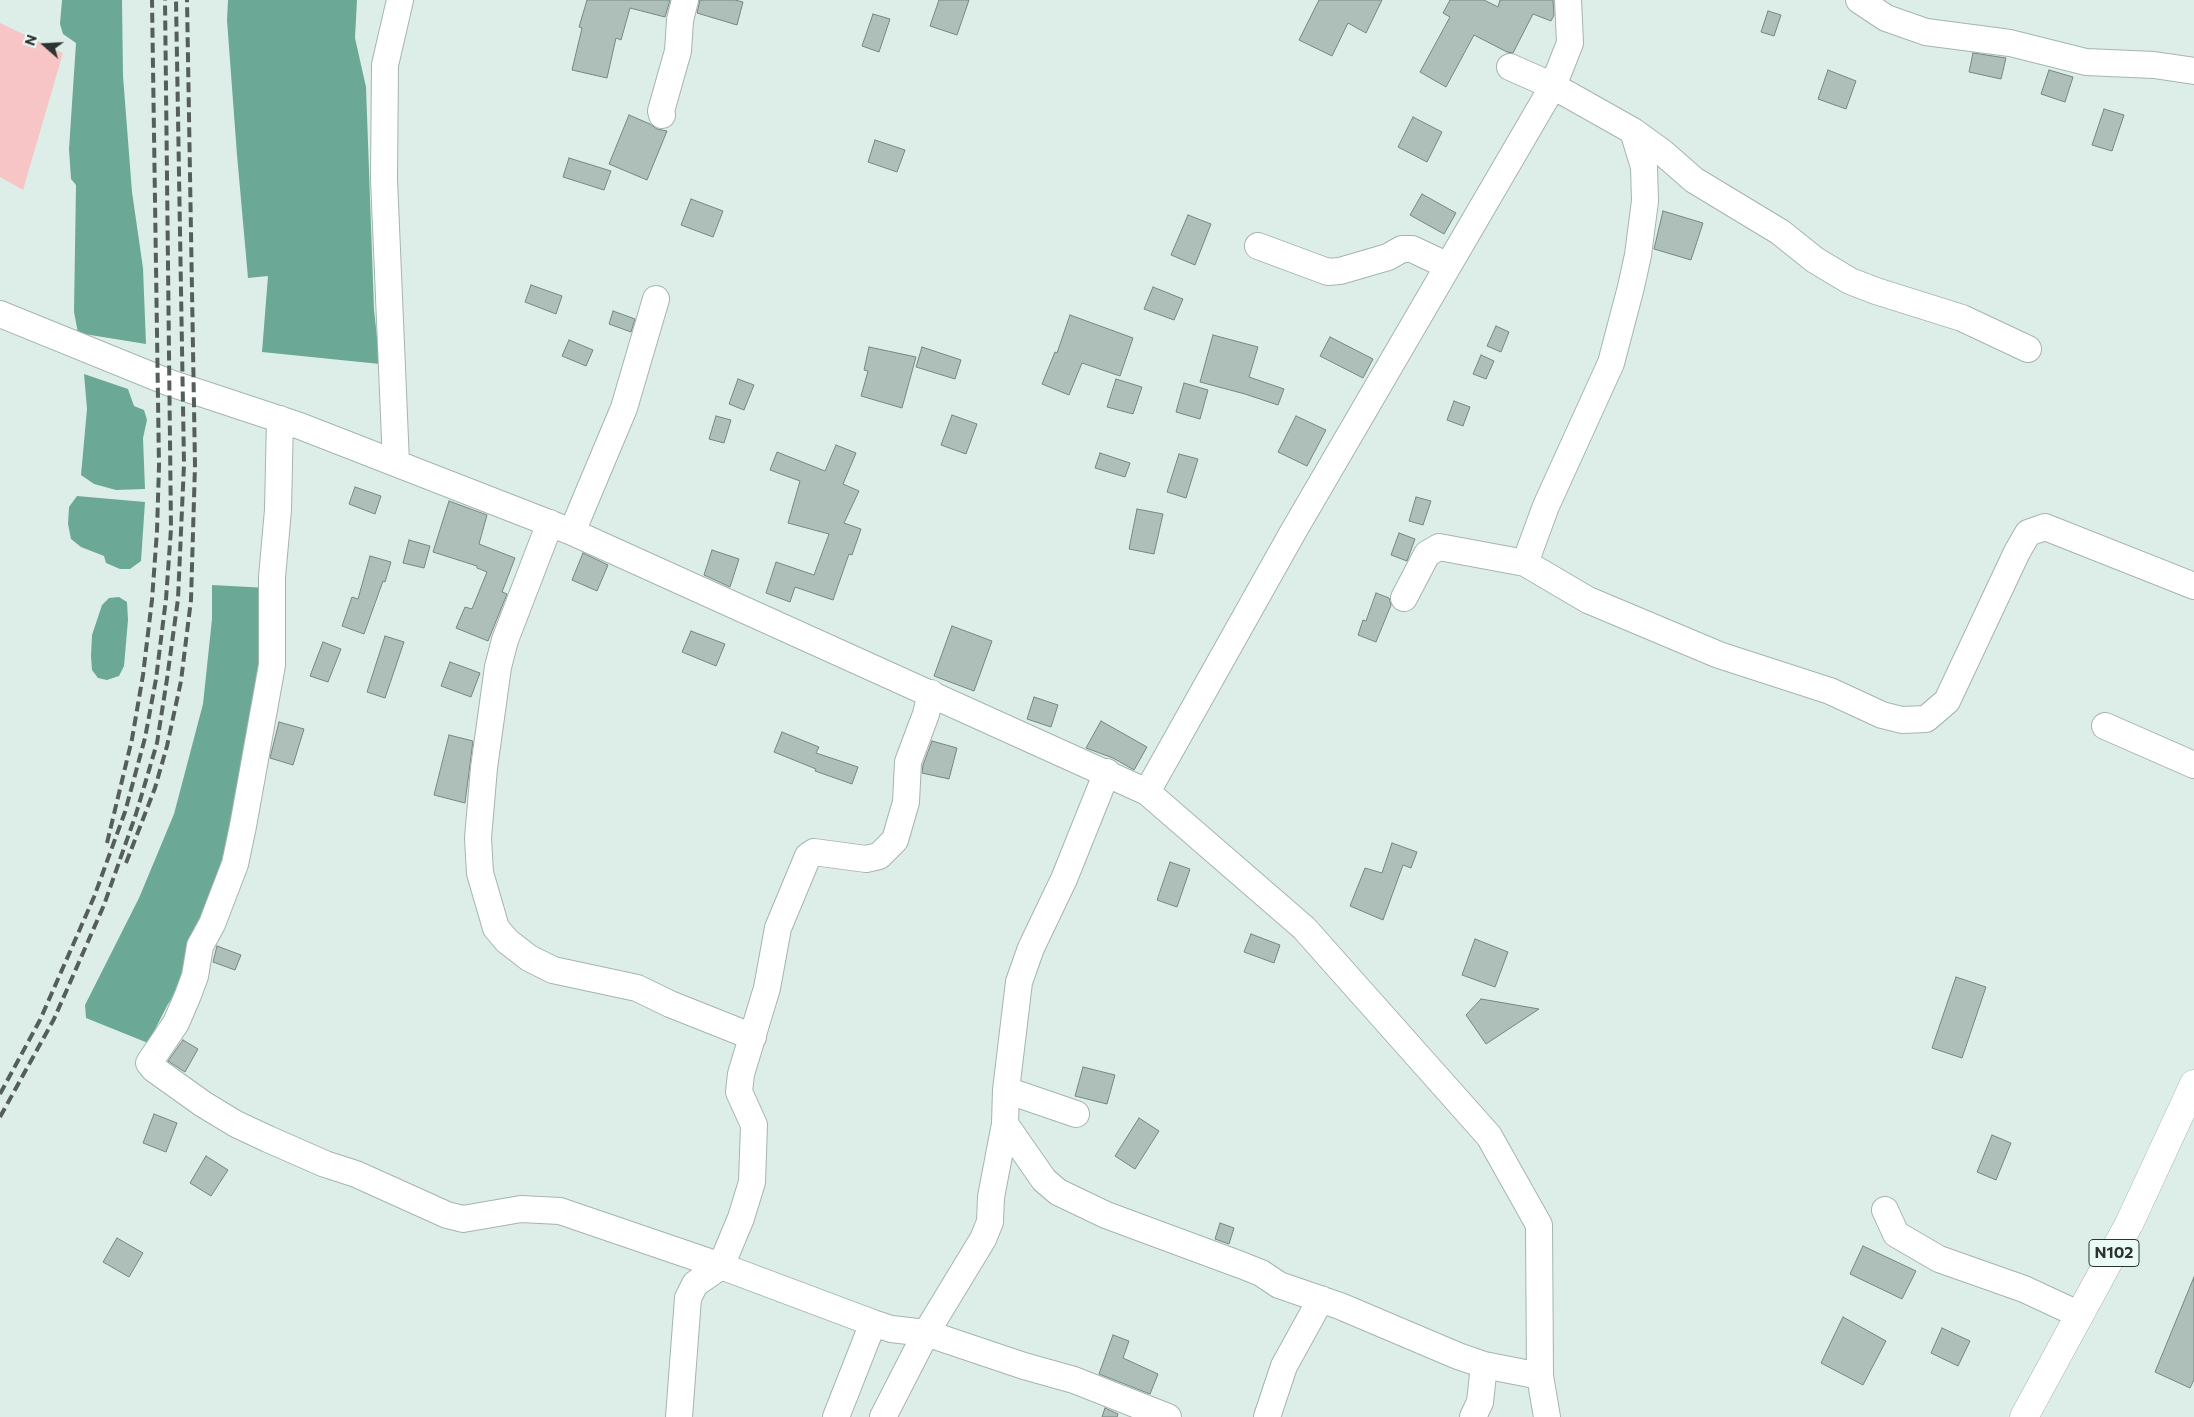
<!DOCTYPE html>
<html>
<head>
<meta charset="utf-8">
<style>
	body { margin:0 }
	#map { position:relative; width:2194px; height:1417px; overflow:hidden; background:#ddeee8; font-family:Commissioner,sans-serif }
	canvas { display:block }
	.north { position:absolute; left:20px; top:20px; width:50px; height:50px; -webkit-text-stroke:4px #eafbf5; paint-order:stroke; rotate:289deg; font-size:14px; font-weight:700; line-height:20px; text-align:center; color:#2d3331 }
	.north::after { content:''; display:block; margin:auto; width:18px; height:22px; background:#2d3331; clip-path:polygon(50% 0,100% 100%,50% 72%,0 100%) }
</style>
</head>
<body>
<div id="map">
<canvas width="2194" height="1417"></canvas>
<div class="north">N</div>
</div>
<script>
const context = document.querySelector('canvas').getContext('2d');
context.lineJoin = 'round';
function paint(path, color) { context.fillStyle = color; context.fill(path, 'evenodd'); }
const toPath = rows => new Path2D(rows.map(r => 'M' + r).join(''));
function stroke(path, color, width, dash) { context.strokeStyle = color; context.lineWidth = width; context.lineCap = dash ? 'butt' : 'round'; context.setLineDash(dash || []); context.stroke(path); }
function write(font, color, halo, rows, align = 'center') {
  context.font = font + ' Commissioner,sans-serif'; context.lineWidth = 4; context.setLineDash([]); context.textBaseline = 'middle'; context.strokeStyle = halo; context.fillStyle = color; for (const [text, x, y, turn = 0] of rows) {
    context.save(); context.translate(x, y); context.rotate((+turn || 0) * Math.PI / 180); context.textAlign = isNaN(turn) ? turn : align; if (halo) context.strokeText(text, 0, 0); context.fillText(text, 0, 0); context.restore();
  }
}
paint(toPath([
	[0,23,63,53,23,190,0,177]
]), '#f7c5c6');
paint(toPath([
	[62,0,122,0,123,76,132,192,143,268,146,344,78,333,74,312,76,185,71,179,69,149,76,43,63,34,60,24],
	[228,0,357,0,355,38,366,87,374,310,380,364,262,352,268,276,248,278,237,155,227,20],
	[84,374,128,389,134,406,144,410,147,420,143,438,145,489,116,490,94,484,81,475,87,409],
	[77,496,145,502,141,561,130,569,120,569,106,563,104,556,81,547,71,539,68,524,69,507],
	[212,585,268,588,272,650,236,822,185,980,168,1004,148,1043,86,1018,85,1005,139,898,174,814,203,704,212,619],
	[119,597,127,602,128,620,124,666,119,676,107,680,98,678,92,670,91,656,92,635,102,605,109,598]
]), '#6ba896');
const building = toPath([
	[587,0,670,0,665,17,630,8,621,40,616,38,607,78,572,70,582,28,579,27,587,0],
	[700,0,735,0,743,2,737,25,697,13,700,0],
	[939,0,969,0,957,35,930,26,939,0],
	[1319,0,1382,0,1366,33,1348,23,1332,56,1299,40,1319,0],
	[1450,0,1484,0,1498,7,1500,0,1553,0,1554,15,1551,21,1533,14,1513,53,1507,52,1474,35,1446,87,1420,72,1450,17,1443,13,1450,0],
	[1768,11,1781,15,1774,36,1761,32,1768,11],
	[873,14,890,19,879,52,862,46,873,14],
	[1973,53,2006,58,2001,79,1969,72,1973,53],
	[1828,70,1856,81,1846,109,1818,99,1828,70],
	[2049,70,2073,77,2065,102,2041,94,2049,70],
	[2104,109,2124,115,2112,151,2092,145,2104,109],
	[629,115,650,124,657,129,667,131,647,180,609,164,629,115],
	[1413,117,1442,132,1427,162,1398,147,1413,117],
	[875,140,905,150,897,172,868,162,875,140],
	[569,158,611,171,604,190,563,177,569,158],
	[1422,194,1456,213,1444,234,1410,215,1422,194],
	[691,199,723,211,713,237,681,225,691,199],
	[1663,211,1703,223,1691,260,1654,249,1663,211],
	[1188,215,1211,224,1195,265,1171,255,1188,215],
	[531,285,562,296,556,314,525,302,531,285],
	[1153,287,1183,299,1174,320,1144,309,1153,287],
	[613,311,635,319,631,332,609,324,613,311],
	[1070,315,1133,338,1120,376,1082,363,1069,395,1042,384,1055,352,1057,353,1070,315],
	[1496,326,1509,332,1501,352,1487,346,1496,326],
	[1213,335,1258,347,1249,377,1284,389,1278,405,1245,394,1200,382,1213,335],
	[1330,337,1373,359,1363,378,1320,356,1330,337],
	[569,340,593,350,586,366,562,356,569,340],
	[869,347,916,357,902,408,861,396,868,371,864,370,869,347],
	[922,347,961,360,955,379,916,367,922,347],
	[1481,355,1494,361,1486,379,1473,374,1481,355],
	[738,379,754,385,744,410,729,404,738,379],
	[1116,379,1142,387,1133,414,1107,407,1116,379],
	[1184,383,1208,390,1200,419,1176,412,1184,383],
	[1454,401,1470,407,1463,426,1447,420,1454,401],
	[952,415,977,424,966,454,941,445,952,415],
	[716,416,731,420,724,443,709,439,716,416],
	[1296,416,1326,430,1307,466,1278,452,1296,416],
	[836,445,856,453,843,484,859,491,844,523,861,529,852,555,849,554,833,600,795,587,790,602,766,593,776,562,814,575,829,534,788,523,800,481,770,470,777,452,825,471,836,445],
	[1100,453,1130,463,1125,477,1095,468,1100,453],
	[1179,454,1198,459,1186,498,1167,492,1179,454],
	[355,487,381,496,375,514,349,504,355,487],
	[1416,497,1431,501,1423,525,1409,521,1416,497],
	[449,501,487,515,479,544,515,558,502,592,507,594,488,641,456,628,465,607,472,609,487,572,477,568,477,566,433,552,449,501],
	[1137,509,1163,514,1154,554,1129,549,1137,509],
	[1399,533,1415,539,1407,561,1391,555,1399,533],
	[409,540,430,546,424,568,403,563,409,540],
	[712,550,739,559,730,587,704,575,712,550],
	[583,553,608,565,597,591,572,580,583,553],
	[370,556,391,562,385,582,383,581,364,634,342,626,352,597,358,599,370,556],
	[1376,593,1389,598,1391,605,1376,642,1358,635,1363,620,1366,621,1376,593],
	[952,626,992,641,974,691,934,676,952,626],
	[691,631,725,644,716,666,682,652,691,631],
	[385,636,404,642,385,698,367,692,385,636],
	[323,642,341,649,328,682,310,676,323,642],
	[450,662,480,673,471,697,441,686,450,662],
	[1034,697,1058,705,1051,727,1027,719,1034,697],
	[1101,721,1147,747,1134,770,1113,758,1086,748,1101,721],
	[279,722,304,729,293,765,270,758,279,722],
	[782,732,819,747,816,753,858,767,852,784,815,771,816,769,774,752,782,732],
	[449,735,473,741,465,803,434,795,449,735],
	[932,741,957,748,949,779,922,773,923,765,932,741],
	[1392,843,1417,852,1411,868,1403,865,1383,920,1350,906,1365,868,1382,873,1392,843],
	[1170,862,1190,869,1177,907,1157,900,1170,862],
	[1251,934,1280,945,1274,963,1244,952,1251,934],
	[1475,939,1508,952,1495,987,1462,975,1475,939],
	[217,946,241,955,235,970,213,962,217,946],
	[1956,977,1986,987,1962,1058,1932,1048,1956,977],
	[1481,999,1539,1009,1486,1044,1466,1015,1481,999],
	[183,1040,198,1049,185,1072,168,1061,183,1040],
	[1083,1067,1115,1075,1107,1104,1075,1096,1083,1067],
	[154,1114,177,1123,166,1152,143,1143,154,1114],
	[1139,1118,1159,1131,1135,1169,1115,1156,1139,1118],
	[1992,1135,2011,1143,1996,1180,1977,1172,1992,1135],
	[206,1156,228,1170,211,1196,190,1183,206,1156],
	[1220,1223,1234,1228,1229,1244,1215,1239,1220,1223],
	[117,1238,143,1253,129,1277,103,1262,117,1238],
	[1863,1246,1916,1271,1902,1299,1850,1274,1863,1246],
	[2194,1277,2194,1380,2190,1388,2155,1372,2194,1277],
	[1843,1317,1886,1341,1863,1385,1821,1363,1843,1317],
	[1942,1328,1970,1341,1958,1366,1931,1353,1942,1328],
	[1113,1335,1129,1341,1123,1358,1158,1374,1150,1394,1099,1374,1113,1335],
	[1105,1408,1118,1414,1117,1417,1102,1417,1105,1408]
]);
paint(building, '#aebeb9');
stroke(building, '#778681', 1);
const minor = toPath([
	[1859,0,1886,18,1926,32,2010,43,2086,62,2154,65,2194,71],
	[1510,67,1553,86,1633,131,1662,152,1694,180,1780,232,1815,260,1850,281,1876,291,1962,318,2028,349],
	[662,115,661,111,678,51,680,20,685,0],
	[1633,131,1644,167,1645,201,1638,255,1631,287,1611,363,1546,506,1525,563,1588,600,1619,613,1719,655,1830,691,1882,715,1902,720,1926,719,1947,701,2017,552,2028,533,2045,527,2194,586],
	[1258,246,1328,272,1340,271,1388,257,1402,249,1412,249,1448,266],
	[0,314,170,383,300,426,572,532,1147,792,1304,928,1489,1136,1539,1225,1540,1376,1547,1417],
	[280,419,278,510,272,577,272,665,243,826,235,864,212,924,200,946,195,976,188,995,176,1023,149,1063,154,1069,203,1104,236,1124,268,1139,325,1164,356,1174,447,1215,463,1219,521,1209,560,1211,721,1266,873,1323,891,1329,926,1333,1024,1366,1074,1380,1168,1417],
	[396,463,384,179,385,65,400,0],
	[550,523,505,640,498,667,484,768,478,838,480,873,496,928,507,941,529,958,553,970,637,988,670,1004,753,1037],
	[572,532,624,408,656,299],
	[1404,598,1427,554,1439,547,1525,563],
	[2105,726,2194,765],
	[1147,792,1293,532,1553,86,1570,43,1568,0],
	[1006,1090,1076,1114],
	[1005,1124,1044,1180,1058,1192,1106,1215,1241,1265,1261,1273,1279,1285,1340,1306,1458,1356,1484,1365,1540,1376],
	[1885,1210,1896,1234,1939,1259,2024,1289,2080,1315],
	[679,1417,688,1298,695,1284,721,1266,741,1218,752,1182,754,1125,739,1092,741,1074,767,988,778,928,808,856,814,852,866,859,879,856,895,840,906,802,908,762,926,714,931,693],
	[836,1417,873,1323],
	[883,1417,926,1333,983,1239,990,1222,991,1197,1005,1124,1006,1090,1019,982,1031,948,1064,879,1107,772],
	[1267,1417,1284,1366,1321,1299],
	[1473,1417,1480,1402,1484,1365]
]);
const highway = toPath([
	[2024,1417,2129,1224,2194,1084]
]);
stroke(minor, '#a4b5af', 28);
stroke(highway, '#a4b5af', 29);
stroke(minor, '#fff', 26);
stroke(highway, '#fff', 28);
stroke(toPath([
	[107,843,132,739,143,675,152,600,157,531,159,466,152,0],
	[126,863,155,788,167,746,181,681,191,600,195,465,187,0],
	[0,1094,40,1020,94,897,125,812,145,738,156,679,166,599,171,529,165,0],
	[0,1117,54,1019,104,905,136,814,157,743,167,679,178,599,184,464,176,0]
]), '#555e5b', 4, [10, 5]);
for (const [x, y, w] of [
	[2114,1253,50]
]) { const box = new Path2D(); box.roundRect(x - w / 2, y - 13.5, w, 27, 4); context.fillStyle = '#eafbf5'; context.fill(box); stroke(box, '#2d3331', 1); }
write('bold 16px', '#2d3331', null, [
	["N102",2114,1253]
]);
</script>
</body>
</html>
